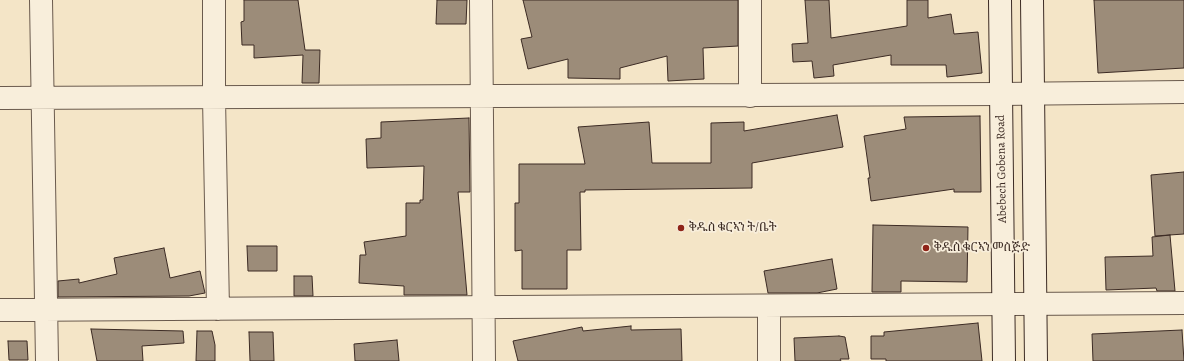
<!DOCTYPE html>
<html>
<head>
<meta charset="utf-8">
<style>
	body { margin:0 }
	canvas { display:block; background:#f4e5c7 }
</style>
</head>
<body>
<canvas width="1184" height="361"></canvas>
<script>
const context = document.querySelector('canvas').getContext('2d');
context.lineJoin = 'round';
function paint(path, color) { context.fillStyle = color; context.fill(path, 'evenodd'); }
const toPath = rows => new Path2D(rows.map(r => 'M' + r).join(''));
function stroke(path, color, width, dash) { context.strokeStyle = color; context.lineWidth = width; context.lineCap = dash ? 'butt' : 'round'; context.setLineDash(dash || []); context.stroke(path); }
function write(font, color, halo, rows, align = 'center') {
  context.font = font + ' Alegreya,"Noto Serif Ethiopic",serif'; context.lineWidth = 3.5; context.setLineDash([]); context.textBaseline = 'middle'; context.strokeStyle = halo; context.fillStyle = color; for (const [text, x, y, turn = 0] of rows) {
    context.save(); context.translate(x, y); context.rotate((+turn || 0) * Math.PI / 180); context.textAlign = isNaN(turn) ? turn : align; if (halo) context.strokeText(text, 0, 0); context.fillText(text, 0, 0); context.restore();
  }
}
const building = toPath([
	[244,0,298,0,305,50,320,50,319,83,302,83,303,55,254,58,254,45,242,45,241,22,244,21,244,0],
	[437,0,467,0,466,24,436,24,437,0],
	[523,0,738,0,738,46,703,48,704,79,668,81,667,56,620,68,620,79,568,78,568,59,528,69,521,39,532,37,523,0],
	[805,0,829,0,831,38,907,26,907,0,928,0,928,18,951,14,954,34,978,32,982,73,947,77,946,65,891,65,891,55,833,65,834,76,814,78,812,61,793,62,792,44,808,43,805,0],
	[1094,0,1184,0,1184,68,1098,73,1094,0],
	[837,115,843,147,752,163,752,188,585,190,585,192,580,192,581,250,567,250,567,289,522,289,522,250,515,251,515,203,519,203,519,164,585,164,578,127,649,122,652,163,711,163,711,123,744,122,744,131,837,115],
	[980,116,981,192,954,192,954,189,871,201,868,178,870,178,864,136,906,129,904,117,980,116],
	[469,118,470,192,458,192,467,295,404,295,404,286,359,283,360,255,366,255,364,242,406,236,406,203,420,203,420,200,423,200,424,166,367,168,366,139,381,138,381,122,469,118],
	[1184,172,1184,234,1155,236,1151,175,1184,172],
	[873,225,968,227,967,282,901,281,901,292,872,292,873,225],
	[1170,235,1175,291,1157,291,1156,288,1106,290,1105,257,1153,256,1152,237,1170,235],
	[247,246,277,246,277,271,248,271,247,246],
	[164,248,170,278,200,271,205,293,189,296,58,297,58,281,79,279,79,283,117,274,114,258,164,248],
	[832,259,837,289,817,293,768,293,764,271,832,259],
	[294,276,312,276,313,296,294,296,294,276],
	[978,323,982,361,886,361,886,359,871,359,871,336,884,336,884,332,978,323],
	[631,326,631,330,681,329,682,361,518,361,513,341,582,327,583,331,631,326],
	[91,329,183,331,184,343,142,346,143,361,97,361,91,329],
	[1182,330,1184,361,1093,361,1092,334,1182,330],
	[197,331,212,331,215,345,215,361,196,361,197,331],
	[249,332,273,332,274,361,250,361,249,332],
	[839,336,845,337,849,359,840,359,841,361,795,361,794,338,839,336],
	[397,340,399,361,355,361,354,344,397,340],
	[8,341,27,341,28,360,9,360,8,341]
]);
paint(building, '#9c8c79');
stroke(building, '#3c2b24', 1);
const street = toPath([
	[41,0,47,361],
	[214,0,214,98,218,309],
	[481,0,484,361],
	[750,0,750,96],
	[0,98,1001,94,1184,92],
	[769,306,769,361],
	[0,310,1184,303]
]);
const secondary = toPath([
	[1000,0,1004,361],
	[1032,0,1036,361]
]);
stroke(street, '#6a5a4d', 24);
stroke(secondary, '#3c2b24', 24);
stroke(street, '#f8eedb', 22);
stroke(secondary, '#f8eedb', 22);
for (const [x, y, r, color] of [
	[681,228,4,"#8f2418"],
	[926,248,4,"#8f2418"]
]) { const dot = new Path2D(); dot.arc(x, y, r, 0, 2 * Math.PI); context.fillStyle = color; context.fill(dot); stroke(dot, '#f8eedb', 1.5); }
write('12px', '#3c2b24', '#f8eedb', [
	["Abebech Gobena Road",1002,169,-91]
]);
write('12px', '#3c2b24', '#f8eedb', [
	["ቅዱስ ቁርኣን ት/ቤት",689,228],
	["ቅዱስ ቁርኣን መስጅድ",934,248]
], 'left');
</script>
</body>
</html>
